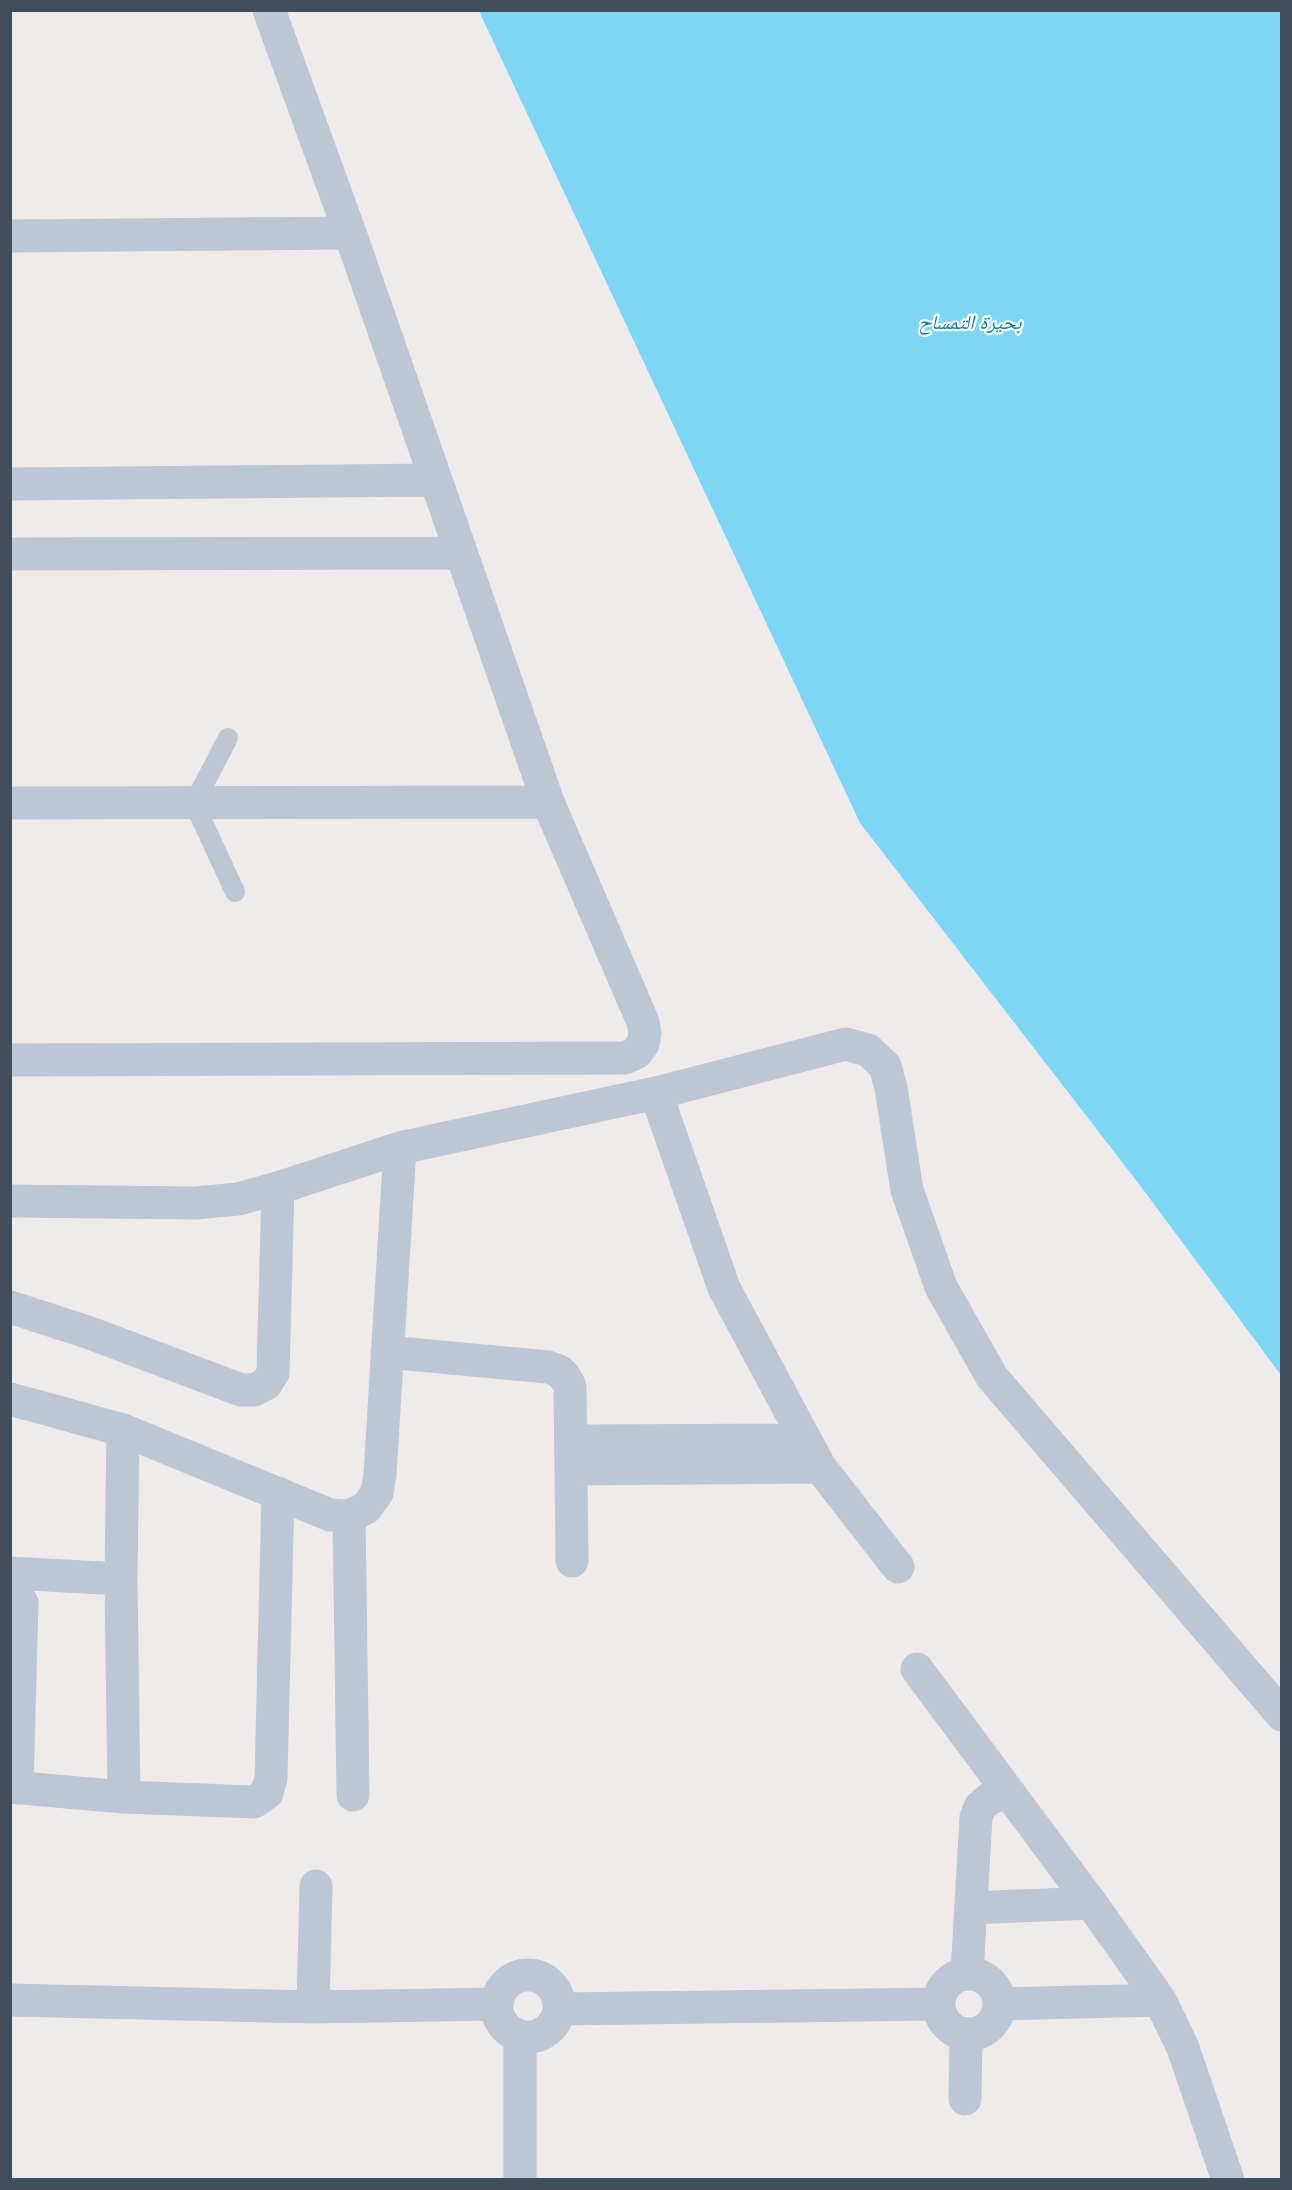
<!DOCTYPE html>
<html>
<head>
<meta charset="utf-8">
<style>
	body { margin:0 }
	#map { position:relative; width:1292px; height:2190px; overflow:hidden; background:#efebeb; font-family:Mulish,sans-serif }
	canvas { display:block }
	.frame { position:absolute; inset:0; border:12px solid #424e5a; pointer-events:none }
</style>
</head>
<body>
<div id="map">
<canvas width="1292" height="2190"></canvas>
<div class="frame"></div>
</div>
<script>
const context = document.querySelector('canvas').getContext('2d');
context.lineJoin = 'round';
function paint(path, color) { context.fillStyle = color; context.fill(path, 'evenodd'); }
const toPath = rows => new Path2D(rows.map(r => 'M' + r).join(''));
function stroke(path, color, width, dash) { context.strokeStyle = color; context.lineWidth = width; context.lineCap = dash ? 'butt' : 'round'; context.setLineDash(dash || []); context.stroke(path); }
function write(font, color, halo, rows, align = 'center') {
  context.font = font + ' Mulish,"Noto Naskh Arabic",sans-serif'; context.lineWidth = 4.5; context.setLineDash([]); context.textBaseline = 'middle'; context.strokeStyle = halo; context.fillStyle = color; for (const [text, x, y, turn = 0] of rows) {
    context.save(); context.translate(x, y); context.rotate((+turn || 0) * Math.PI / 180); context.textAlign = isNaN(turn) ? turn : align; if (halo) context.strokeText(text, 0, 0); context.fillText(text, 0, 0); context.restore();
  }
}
paint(toPath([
	[479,11,1281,11,1281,1375,1139,1184,860,823]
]), '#7cd6f4');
stroke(toPath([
	[228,738,194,803,235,892]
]), '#bdc7d3', 20);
stroke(toPath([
	[10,236,350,233],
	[10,484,436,480],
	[10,554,461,553],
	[10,803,548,802],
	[10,1060,625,1058,636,1053,643,1044,645,1033,643,1022,548,802,350,233,269,10],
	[656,1093,724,1288,820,1467,898,1567],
	[10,1201,196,1203,238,1199,278,1188,400,1148,656,1093,846,1044,868,1050,885,1066,891,1088,907,1190,941,1287,992,1377,1282,1715],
	[10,1307,90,1333,241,1390,254,1390,266,1384,273,1373,278,1188],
	[387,1352,548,1367,559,1371,564,1376,570,1386,572,1561],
	[10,1399,123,1430,330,1515,349,1516,366,1508,377,1493,380,1474,400,1148],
	[123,1430,121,1579,124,1797],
	[571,1441,804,1440],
	[571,1469,820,1467],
	[349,1516,353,1795],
	[10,1573,121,1579],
	[10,1581,22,1603,17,1788],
	[917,1669,1091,1903,1160,2000,1183,2048,1228,2180],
	[10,1787,124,1797,254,1802,267,1793,271,1778,278,1493],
	[971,1908,1091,1903],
	'939 2004a30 30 0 1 1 60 0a30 30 0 1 1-60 0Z',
	[967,1974,976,1817,980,1807,989,1799,999,1795,1010,1795],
	'497 2006a31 31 0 1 1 62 0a31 31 0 1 1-62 0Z',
	[10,2000,313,2007,497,2004],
	[1000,2004,1160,2000],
	[313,2007,316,1886],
	[560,2009,939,2004],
	[965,2099,966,2034],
	[520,2180,520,2037]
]), '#bdc7d3', 33);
write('italic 20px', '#017da8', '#fff', [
	["بحيرة التمساح",970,323]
]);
</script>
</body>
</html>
